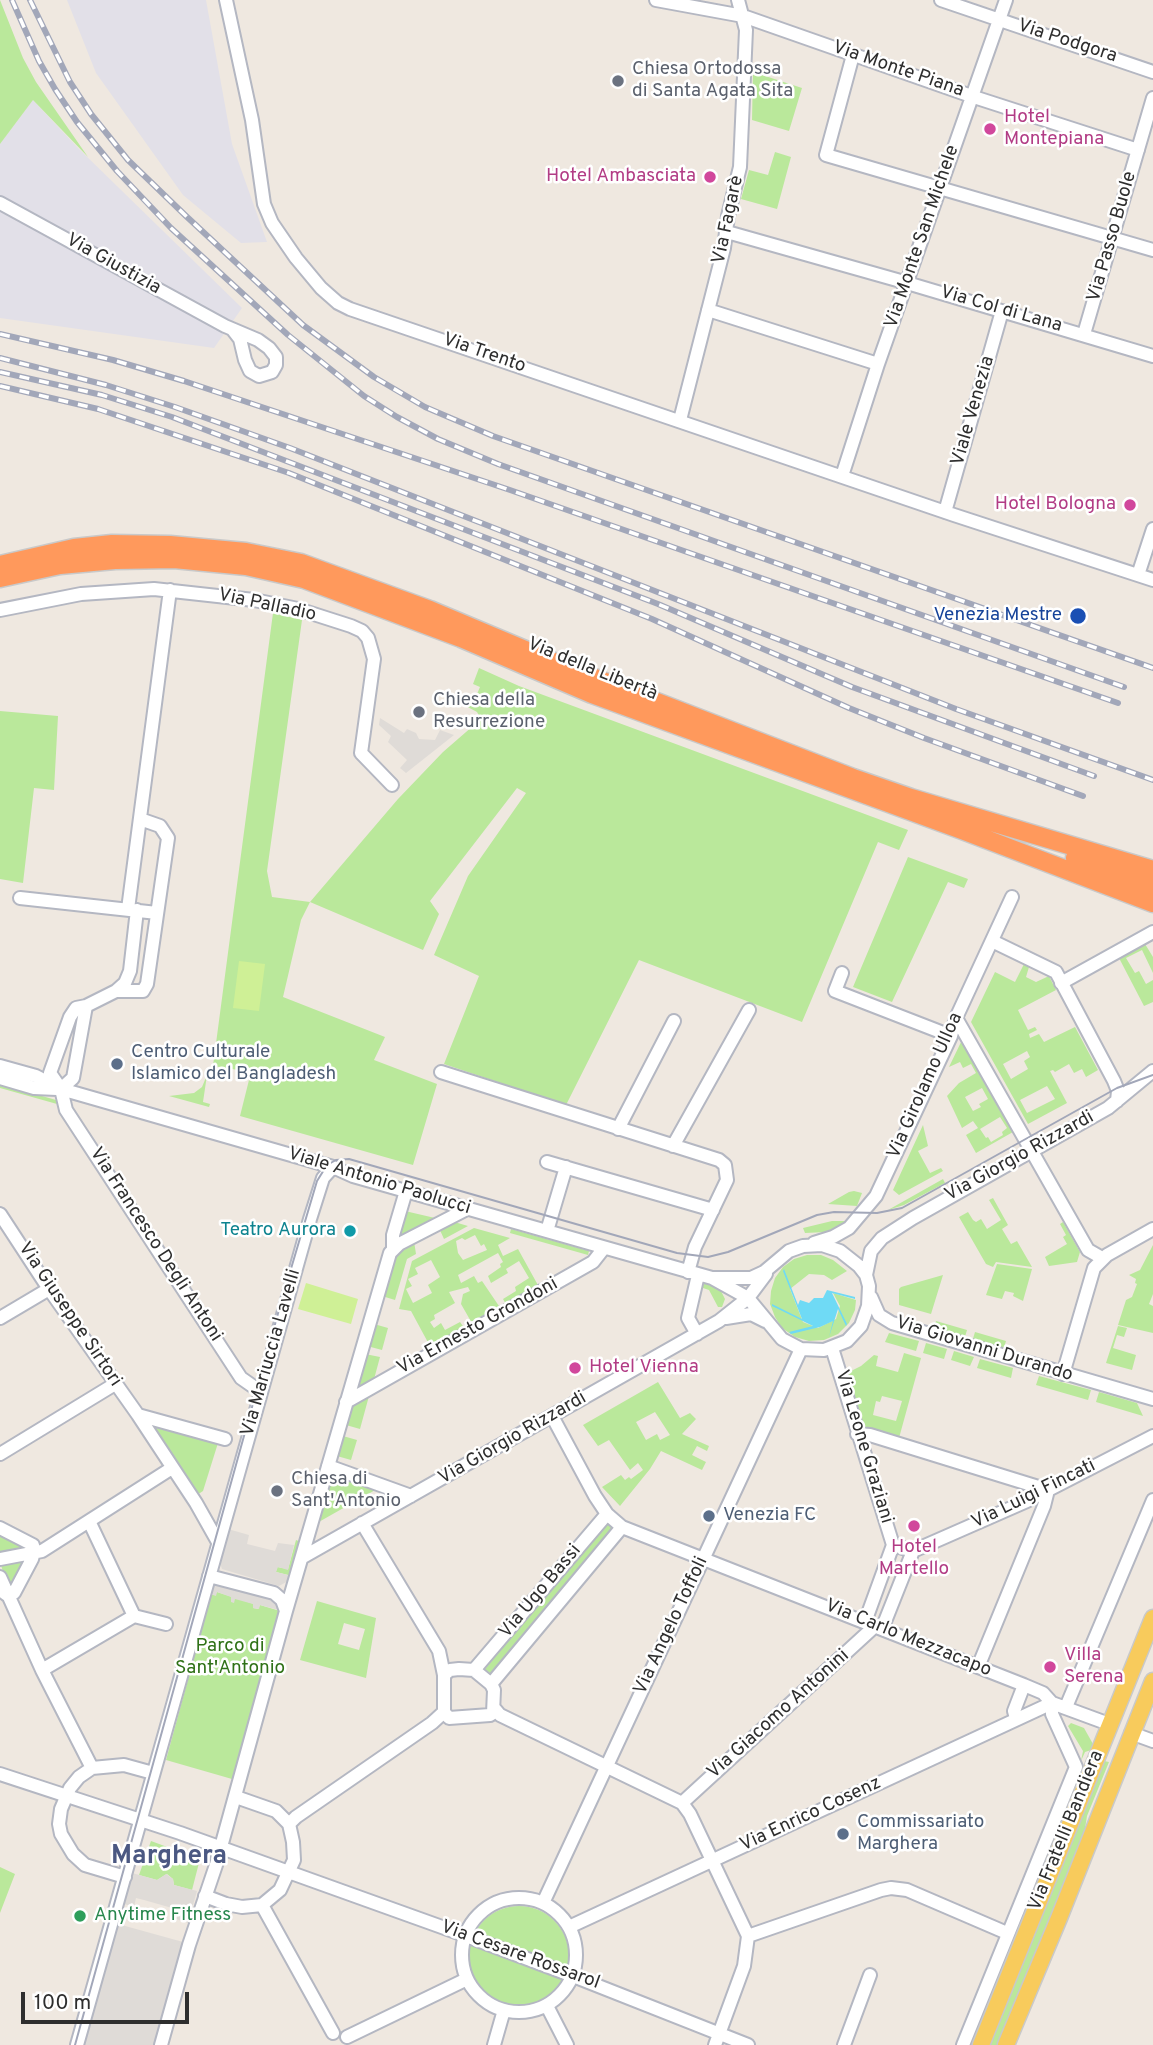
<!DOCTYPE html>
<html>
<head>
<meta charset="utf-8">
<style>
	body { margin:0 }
	#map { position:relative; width:1153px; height:2045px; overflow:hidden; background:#efe8e0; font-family:Overpass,sans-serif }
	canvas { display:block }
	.scale { position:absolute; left:21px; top:1992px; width:168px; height:32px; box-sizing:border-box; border:4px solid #2e2e2e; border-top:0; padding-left:9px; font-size:21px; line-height:24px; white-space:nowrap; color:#2e2e2e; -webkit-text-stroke:5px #fff; paint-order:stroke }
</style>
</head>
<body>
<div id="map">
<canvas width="1153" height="2045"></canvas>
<div class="scale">100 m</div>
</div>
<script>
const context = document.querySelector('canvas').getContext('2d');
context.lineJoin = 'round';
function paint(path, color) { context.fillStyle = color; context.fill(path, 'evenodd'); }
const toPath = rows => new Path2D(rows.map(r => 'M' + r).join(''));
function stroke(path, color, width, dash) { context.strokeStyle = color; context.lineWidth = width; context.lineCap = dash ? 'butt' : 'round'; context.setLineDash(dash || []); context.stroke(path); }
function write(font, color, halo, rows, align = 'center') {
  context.font = font + ' Overpass,sans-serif'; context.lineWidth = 5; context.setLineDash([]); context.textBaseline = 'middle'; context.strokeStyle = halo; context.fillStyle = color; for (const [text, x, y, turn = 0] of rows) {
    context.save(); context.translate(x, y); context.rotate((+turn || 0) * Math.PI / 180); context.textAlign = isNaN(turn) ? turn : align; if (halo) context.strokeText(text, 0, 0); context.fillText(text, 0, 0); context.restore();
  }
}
paint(toPath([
	[67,0,206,0,232,144,267,242,241,243,183,195,96,73],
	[33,100,78,148,242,308,214,348,0,318,0,144]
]), '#e2e0e8');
paint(toPath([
	[0,0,23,58,36,82,88,157,33,100,0,144],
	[753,72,802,88,789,131,752,120],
	[775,152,791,157,777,209,741,199,749,170,768,175],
	[273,613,302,620,267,871,272,897,310,902,398,799,443,752,481,719,477,712,464,705,467,697,477,694,480,687,473,684,479,668,519,686,908,830,899,850,878,842,802,1022,639,960,566,1105,444,1064,479,976,434,955,468,876,526,793,517,788,430,901,439,914,423,950,310,902,301,920,283,997,385,1037,374,1060,437,1084,413,1165,240,1116,251,1072,213,1066],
	[0,711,58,716,54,790,34,788,23,883,0,879],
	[908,857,968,879,964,888,948,882,892,1002,853,987],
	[1145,944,1153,957,1153,973,1142,950,1126,958,1135,973,1139,971,1146,984,1153,980,1153,1002,1144,1006,1119,958],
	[1024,964,1029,967,1026,977,1036,982,1049,976,1056,990,1018,1010,1028,1030,1035,1027,1037,1030,1029,1034,1030,1038,1039,1034,1044,1042,1075,1027,1098,1070,1086,1077,1082,1069,1074,1073,1069,1064,1055,1072,1053,1070,1050,1071,1067,1103,1028,1124,971,1022,995,972,1015,982],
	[1027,1051,1030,1057,1024,1061,1028,1069,1011,1079,1003,1064],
	[1047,1086,1055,1099,1027,1113,1020,1100],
	[962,1040,1013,1132,976,1153,966,1135,978,1128,973,1121,962,1128,947,1096,959,1083,976,1073,971,1064,963,1068,960,1062,949,1067],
	[982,1088,988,1099,979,1104,981,1107,973,1111,965,1097],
	[1000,1117,1007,1128,1002,1132,1003,1135,991,1142,988,1137,986,1138,980,1129],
	[207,1075,203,1102,210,1104,209,1107,169,1096,194,1093,202,1087],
	[0,1084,56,1100,57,1104,0,1088],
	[923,1125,928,1146,918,1151,930,1173,941,1168,943,1171,899,1195,893,1190],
	[943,1179,945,1183,904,1205,888,1210],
	[854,1191,862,1193,857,1206,828,1204,849,1192],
	[993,1198,1008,1225,1002,1229,1011,1244,1017,1241,1032,1267,996,1262,993,1267,986,1264,959,1217,968,1212,973,1220,976,1222,981,1219,987,1229,1001,1220,989,1200],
	[405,1211,435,1218,398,1237],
	[451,1221,468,1226,444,1239,439,1228],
	[832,1221,851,1221,826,1232,805,1233,803,1228],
	[1063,1222,1080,1252,1077,1262,1049,1266,1045,1257,1067,1244,1063,1237,1066,1235,1060,1224],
	[474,1228,510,1238,498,1245,503,1256,518,1249,539,1287,507,1306,503,1299,516,1291,515,1287,529,1278,519,1261,506,1269,508,1273,491,1283,488,1276,501,1267,500,1264,503,1262,498,1253,458,1275,461,1283,474,1276,478,1283,482,1281,501,1309,473,1325,461,1304,463,1294,470,1291,468,1287,449,1292,455,1303,434,1315,435,1319,430,1322,434,1328,441,1323,445,1330,460,1322,465,1329,431,1348,411,1311,399,1309,412,1261],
	[475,1235,481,1246,484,1244,487,1250,463,1260,458,1253,456,1241,462,1238,465,1240],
	[431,1260,440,1277,428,1285,432,1293,413,1303,406,1289,412,1286,408,1279,418,1274,415,1268],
	[511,1229,589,1251,588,1255,510,1233],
	[414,1241,416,1254,407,1259,395,1300,382,1296,395,1252],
	[1153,1245,1153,1294,1149,1304,1153,1306,1153,1333,1118,1325,1126,1300,1132,1297,1137,1284,1135,1283,1136,1279,1129,1275,1140,1270],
	[807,1255,821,1255,833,1260,847,1271,832,1280,824,1275,809,1274,790,1289,803,1322,818,1328,836,1319,840,1306,833,1293,856,1300,855,1310,849,1323,838,1334,824,1340,809,1341,795,1337,782,1328,775,1317,770,1304,771,1291,775,1278,783,1267,794,1259],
	[997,1264,1032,1269,1023,1301,1013,1296,1014,1293,1005,1291,1002,1299,986,1295],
	[943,1275,931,1314,899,1305,899,1289,901,1287],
	[698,1281,720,1289,725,1299,722,1307,718,1307,709,1290,697,1286],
	[936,1321,967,1330,964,1340,933,1331],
	[374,1324,388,1328,382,1350,367,1346],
	[1118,1326,1127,1328,1124,1337,1117,1335,1113,1348,1136,1355,1132,1370,1106,1363],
	[975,1332,1006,1341,1003,1351,972,1342],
	[889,1333,919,1341,916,1351,885,1342],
	[926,1343,947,1349,944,1359,923,1353],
	[954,1351,974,1357,970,1366,951,1360],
	[904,1353,921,1358,899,1438,862,1428,845,1374,861,1366,874,1355,878,1356,876,1366,898,1372],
	[882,1396,902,1401,896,1421,873,1415,876,1401,880,1402],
	[365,1354,380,1357,373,1383,356,1388],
	[980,1359,1013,1368,1011,1378,977,1368],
	[1039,1376,1091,1390,1088,1400,1036,1385],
	[658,1382,680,1418,690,1413,696,1419,682,1434,709,1446,707,1451,697,1446,692,1455,706,1462,702,1470,661,1451,650,1469,620,1506,602,1487,621,1475,625,1480,629,1477,631,1479,643,1470,638,1463,630,1470,609,1440,598,1446,583,1425],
	[655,1412,670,1435,660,1440,657,1434,646,1440,636,1422],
	[1099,1392,1137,1403,1143,1416,1096,1402],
	[369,1396,360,1429,346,1425,351,1406],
	[149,1424,218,1443,203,1491,197,1495],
	[343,1436,357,1440,351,1460,337,1456],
	[330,1476,377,1489,317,1523],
	[608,1520,615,1526,492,1675,485,1669],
	[0,1532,26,1547,0,1552],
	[296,1540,301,1542,292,1576,276,1572,277,1567,288,1569],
	[28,1558,10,1589,0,1563],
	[217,1592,254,1604,253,1608,258,1609,260,1605,280,1611,232,1779,166,1760,211,1595,215,1595],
	[317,1601,376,1618,366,1678,300,1660],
	[344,1623,365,1629,359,1650,338,1644],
	[1071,1723,1084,1728,1093,1744,1091,1750,1085,1752,1081,1761,1083,1751,1068,1726],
	[1104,1761,1109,1762,1087,1816,1084,1835,998,2045,989,2045],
	[151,1841,200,1859,192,1890,174,1885,173,1879,167,1874,157,1880,139,1875],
	[0,1867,15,1874,0,1913],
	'469 1956a50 50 0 1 1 100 0a50 50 0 1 1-100 0Z'
]), '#bae89b');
paint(toPath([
	[239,961,265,964,259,1011,233,1008],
	[306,1283,358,1299,351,1324,298,1309]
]), '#cff096');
paint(toPath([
	[380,718,404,733,407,729,416,733,419,739,435,740,440,730,454,735,406,773,400,768,407,760,388,742,391,736,379,725],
	[228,1529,249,1535,247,1544,275,1551,278,1543,294,1545,288,1570,278,1567,276,1572,292,1576,290,1580,279,1586,222,1569,219,1560],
	[218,1583,277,1599,282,1611,260,1605,259,1609,253,1608,253,1604,235,1599,234,1603,231,1602,231,1597,217,1592,216,1596,210,1594,212,1587],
	[132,1873,157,1880,166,1874,173,1879,174,1885,197,1891,188,1923,176,1919,179,1910,144,1900,136,1898,134,1907,124,1904],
	[118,1924,183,1942,155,2045,84,2045]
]), '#dfdbd7');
paint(toPath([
	[784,1269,798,1305,800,1300,809,1303,814,1298,823,1298,827,1290,855,1297,855,1299,832,1293,847,1324,846,1326,838,1309,829,1337,833,1321,820,1327,791,1334,789,1332,813,1326,772,1306,772,1304,802,1319,783,1271]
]), '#6fdaf5');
const minor = toPath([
	[226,0,252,120,264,204,272,223,296,258,321,288,338,303,350,309,954,515,1153,580],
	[656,0,743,16,977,98,1138,150],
	[941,0,1153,72],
	[853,55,826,155,1153,250],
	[0,203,225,326,258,340,269,348,276,357,276,365,272,372,259,376,250,371,245,360,240,339,233,330],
	[727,232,897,280,1153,356],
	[708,310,878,364],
	[1084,334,1153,98],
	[680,420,724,248,728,216,740,167,746,30,738,0],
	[842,476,878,364,1006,0],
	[945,512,1002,311],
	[1138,575,1153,529],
	[0,610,81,594,154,589,254,600,298,609,351,626,362,631,368,638,374,659,361,753,392,785],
	[20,898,157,913],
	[128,909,170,590],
	[992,941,1056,972,1114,1081,1118,1091,1117,1101],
	[842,973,835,991,951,1036],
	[1061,983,1153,932],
	[116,991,143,991,147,984,168,838,160,826,140,819],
	[86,1006,116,991,125,983,130,971,137,910],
	[956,1018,1088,1250,1102,1258],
	[0,1066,36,1076,61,1089,333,1167,353,1176,712,1278,748,1298,782,1339,801,1349,824,1350,847,1341,861,1326,868,1306,869,1286,866,1275,859,1266,840,1251,822,1245,803,1246,789,1251,764,1272,751,1278,712,1278],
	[441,1072,719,1160,725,1165,727,1180,695,1247,688,1272],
	[0,1078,34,1088,57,1089],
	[61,1089,73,1078,86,1006,76,1008,70,1017,50,1073,61,1089,66,1110,241,1378,261,1392],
	[618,1129,674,1021],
	[673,1146,749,1010],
	[547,1162,713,1210],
	[0,1214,49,1289,138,1415,196,1503,218,1542],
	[547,1231,566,1167],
	[814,1243,833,1237,849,1228,876,1196,951,1036,956,1018,1012,897],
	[393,1248,393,1235,406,1191],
	[866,1275,871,1251,882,1238,913,1218,1108,1108,1153,1071],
	[871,1297,879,1315,892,1323,1153,1399],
	[0,1318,49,1289],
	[726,1318,751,1314,765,1321],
	[697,1334,688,1318,698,1275],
	[832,1348,893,1545],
	[1063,1374,1094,1268,1107,1255,1153,1229],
	[346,1402,593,1262,604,1248],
	[138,1415,225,1439],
	[552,1416,595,1496,607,1514,622,1527,1024,1685,1043,1693,1052,1703,1109,1724],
	[857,1434,870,1435,1048,1490,1044,1506,978,1667],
	[0,1454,115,1384],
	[328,1466,411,1496],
	[89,1521,134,1616],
	[362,1523,439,1651,444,1675],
	[0,1528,33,1545,34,1552,32,1559,14,1593,7,1595,3,1592],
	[913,1551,1027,1501,1153,1436],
	[303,1557,719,1321,748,1298,766,1274],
	[0,1559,42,1551,172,1468],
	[209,1576,274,1593,282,1600,286,1611],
	[0,1577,42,1670,92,1768],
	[865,1622,893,1545],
	[882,1629,913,1551,893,1545],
	[459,1669,474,1670,491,1684,494,1690,493,1713,490,1715,449,1718,444,1712,444,1675,450,1670,459,1669],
	[42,1670,134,1616,166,1624],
	[474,1670,607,1514],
	[491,1684,622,1527],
	[1066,1707,1153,1500],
	[495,1709,500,1715,682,1803,690,1814,748,1936,744,1966,715,2045],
	[1016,1718,1014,1711,1024,1685],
	[1131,1733,1153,1741],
	[0,1774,180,1833,453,1931,573,1976,748,2045],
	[682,1803,875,1626],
	[289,1824,296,1817,432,1723,444,1712],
	[125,1877,85,1865,73,1854,61,1834,59,1824,61,1809,70,1788,79,1777,92,1768,124,1765,153,1773],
	[205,1896,226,1904,242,1907,262,1905,280,1890,294,1860,293,1842,289,1824,276,1811,236,1797],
	'462 1955a57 57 0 1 1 114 0a57 57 0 1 1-114 0Z',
	[543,1903,801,1349],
	[262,1905,333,2033],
	[569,1927,1052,1703,1052,1714,1076,1767,963,2045],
	[748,1936,881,1890,891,1888,907,1890,1007,1933],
	[547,2006,567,2045],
	[347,2037,467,1979],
	[77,2045,310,1219,323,1178,333,1167],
	[161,2045,189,1945,216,1865,286,1611,390,1253,399,1244,467,1209],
	[494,2045,504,2010],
	[844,2045,870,1975]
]);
const major = toPath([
	[981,2045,1153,1618],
	[1006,2045,1059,1918,1153,1681]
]);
const highway = toPath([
	[0,565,74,548,112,544,170,545,246,552,301,563,430,610,561,665,853,778,911,798,1153,870],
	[0,578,60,565,115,560,174,559,246,566,304,579,461,638,592,694,962,830,1153,903],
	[1075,858,1153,886]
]);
stroke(minor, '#b4b7c2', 16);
stroke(major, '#c9c9c9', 19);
stroke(highway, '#c9c9c9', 21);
stroke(minor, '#fff', 12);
stroke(major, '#f8cb5c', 16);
stroke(highway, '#ff995c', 18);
stroke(toPath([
	[75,2045,282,1299,317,1181,327,1165,336,1160,349,1159,677,1253,708,1257,728,1252,817,1215,834,1212,877,1213,902,1208,1117,1088,1153,1075]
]), '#a2a7b9', 2);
const rail = toPath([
	[12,0,39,61,55,89,77,122,117,171,171,228,288,335,364,396,397,417,438,439,498,464,1124,687],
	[30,0,70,82,91,114,128,160,186,216,303,325,374,377,425,407,493,436,1153,668],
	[0,334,113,360,184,381,510,490,1118,703],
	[0,358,106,385,175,407,290,448,956,709,1153,780],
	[0,372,102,395,172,417,658,604,852,687,1094,776],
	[0,386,98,409,289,473,652,619,849,708,924,738,1083,796]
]);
stroke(rail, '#a2a7b9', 6);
stroke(rail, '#fff', 3.5, [10]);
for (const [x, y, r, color] of [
	[618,81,7,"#6b7280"],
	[990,129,7,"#d1479c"],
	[710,177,7,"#d1479c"],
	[1130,505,7,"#d1479c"],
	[1078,616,9,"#1a4fb4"],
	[419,712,7,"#6b7280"],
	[117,1064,7,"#5c6f8a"],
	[350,1231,7,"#0f9aa8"],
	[575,1368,7,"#d1479c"],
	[277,1491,7,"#6b7280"],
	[709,1516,7,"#5c6f8a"],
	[914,1526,7,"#d1479c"],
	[1050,1667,7,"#d1479c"],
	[843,1834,7,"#5c6f8a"],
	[80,1916,7,"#2e9e5b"]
]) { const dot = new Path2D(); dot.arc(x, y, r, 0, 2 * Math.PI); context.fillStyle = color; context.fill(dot); stroke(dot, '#fff', 2.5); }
write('19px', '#2e2e2e', '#fff', [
	["Via Podgora",1067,42,18],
	["Via Monte Piana",898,70,19],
	["Via Fagarè",729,220,-78],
	["Via Monte San Michele",923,237,-71],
	["Via Passo Buole",1113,237,-74],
	["Via Giustizia",113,265,29],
	["Via Col di Lana",1001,310,16],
	["Via Trento",484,354,19],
	["Viale Venezia",974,411,-74],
	["Via Palladio",267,606,12],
	["Via della Libertà",592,670,22],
	["Via Girolamo Ulloa",926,1086,-66],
	["Via Giorgio Rizzardi",1020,1157,-29],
	["Viale Antonio Paolucci",379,1182,17],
	["Via Francesco Degli Antoni",155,1245,57],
	["Via Giuseppe Sirtori",69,1315,56],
	["Via Ernesto Grondoni",478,1327,-29],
	["Via Giovanni Durando",984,1350,17],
	["Via Mariuccia Lavelli",272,1353,-74],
	["Via Giorgio Rizzardi",513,1439,-30],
	["Via Leone Graziani",863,1447,73],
	["Via Luigi Fincati",1034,1495,-26],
	["Via Ugo Bassi",541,1592,-50],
	["Via Angelo Toffoli",672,1626,-65],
	["Via Carlo Mezzacapo",908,1639,22],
	["Via Giacomo Antonini",779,1715,-42],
	["Via Enrico Cosenz",811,1815,-25],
	["Via Fratelli Bandiera",1067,1831,-68],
	["Via Cesare Rossarol",520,1956,20]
]);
write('19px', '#5b616d', '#fff', [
	["Chiesa Ortodossa",632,70],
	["di Santa Agata Sita",632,92],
	["Chiesa della",433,701],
	["Resurrezione",433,723],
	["Chiesa di",291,1480],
	["Sant'Antonio",291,1502]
], 'left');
write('19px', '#b23c85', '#fff', [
	["Hotel",1004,118],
	["Montepiana",1004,140],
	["Hotel Ambasciata",696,177,"right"],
	["Hotel Bologna",1116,505,"right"],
	["Hotel Vienna",589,1368],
	["Hotel",914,1548,"center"],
	["Martello",914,1570,"center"],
	["Villa",1064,1656],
	["Serena",1064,1678]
], 'left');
write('19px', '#164399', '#fff', [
	["Venezia Mestre",1062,616]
], 'right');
write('19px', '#4e5e75', '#fff', [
	["Centro Culturale",131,1053],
	["Islamico del Bangladesh",131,1075],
	["Venezia FC",723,1516],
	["Commissariato",857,1823],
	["Marghera",857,1845]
], 'left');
write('19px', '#0d838f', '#fff', [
	["Teatro Aurora",336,1231]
], 'right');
write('19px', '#2f7117', '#fff', [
	["Parco di",230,1647],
	["Sant'Antonio",230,1669]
]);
write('19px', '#27864d', '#fff', [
	["Anytime Fitness",94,1916]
], 'left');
write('bold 26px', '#4b5882', '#fff', [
	["Marghera",169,1858]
]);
</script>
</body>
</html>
